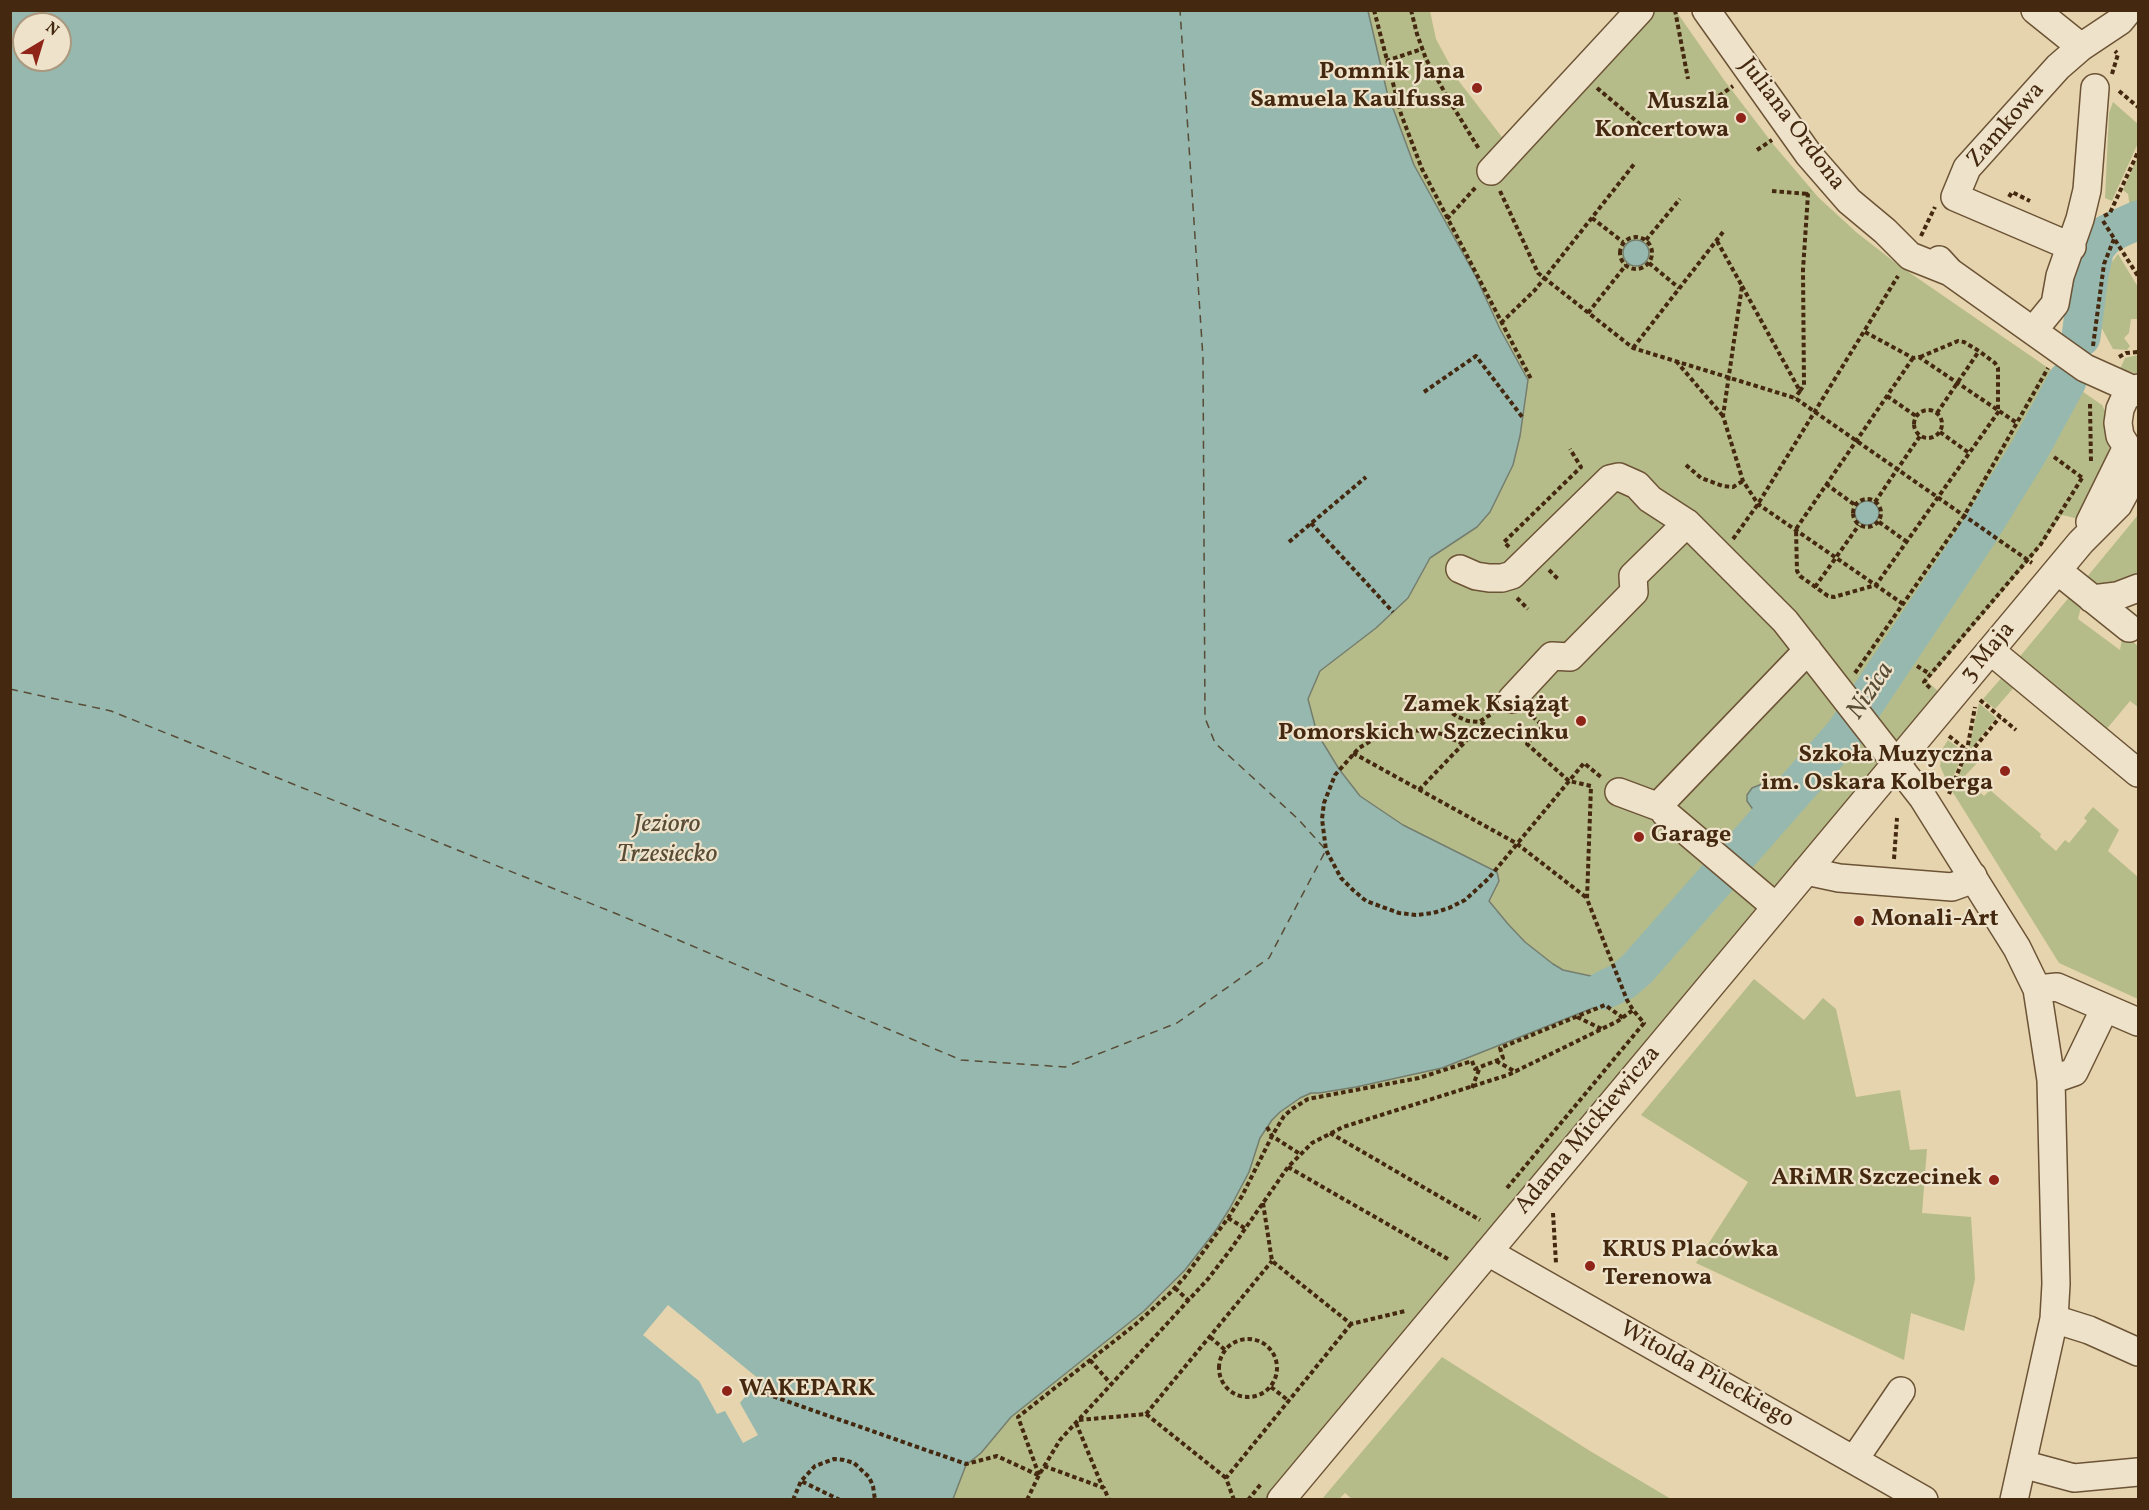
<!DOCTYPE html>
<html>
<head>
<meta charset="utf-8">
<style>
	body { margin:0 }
	#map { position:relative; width:2149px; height:1510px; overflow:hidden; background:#e5d4ad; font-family:Vollkorn,serif }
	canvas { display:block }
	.frame { position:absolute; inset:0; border:12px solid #44280f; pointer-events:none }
	.north { position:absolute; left:12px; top:12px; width:60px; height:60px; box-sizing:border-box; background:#eee3ca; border:2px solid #aa987f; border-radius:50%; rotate:38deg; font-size:16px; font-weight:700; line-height:24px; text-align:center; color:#44280f }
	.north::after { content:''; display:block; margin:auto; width:21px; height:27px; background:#8f2418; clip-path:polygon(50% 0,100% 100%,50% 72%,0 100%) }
</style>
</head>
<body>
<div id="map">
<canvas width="2149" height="1510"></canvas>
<div class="frame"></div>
<div class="north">N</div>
</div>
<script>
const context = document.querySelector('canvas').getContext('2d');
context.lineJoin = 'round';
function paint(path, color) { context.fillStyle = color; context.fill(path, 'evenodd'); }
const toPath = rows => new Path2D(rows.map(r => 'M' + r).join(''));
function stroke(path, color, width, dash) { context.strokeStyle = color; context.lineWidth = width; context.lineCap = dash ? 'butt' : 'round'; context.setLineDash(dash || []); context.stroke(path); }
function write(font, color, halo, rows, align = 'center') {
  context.font = font + ' Vollkorn,serif'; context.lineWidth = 4.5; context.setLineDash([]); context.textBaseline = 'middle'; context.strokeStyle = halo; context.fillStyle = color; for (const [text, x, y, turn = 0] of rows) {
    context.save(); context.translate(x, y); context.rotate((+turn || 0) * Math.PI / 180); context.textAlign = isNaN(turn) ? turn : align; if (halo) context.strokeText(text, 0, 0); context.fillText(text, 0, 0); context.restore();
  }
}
paint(toPath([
	[1368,11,1430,11,1436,39,1458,80,1505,141,1625,11,1676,11,1724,80,1773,144,1818,197,1856,232,1897,264,2102,405,2106,413,2110,445,2104,469,2079,519,2062,515,2037,551,1927,681,1939,692,1265,1499,953,1500,966,1464,981,1453,1011,1417,1119,1331,1161,1296,1185,1270,1216,1230,1230,1208,1249,1172,1260,1138,1272,1120,1280,1112,1300,1098,1311,1093,1319,1093,1356,1087,1442,1068,1608,1002,1600,978,1563,970,1553,964,1525,942,1508,924,1489,901,1499,881,1494,870,1403,825,1360,796,1339,769,1317,733,1308,698,1320,671,1376,628,1407,598,1430,558,1477,527,1513,465,1520,436,1528,380,1500,329,1476,277,1414,165,1387,92],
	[2113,102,2138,124,2138,143,2112,201,2105,198,2109,113],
	[2138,156,2138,211,2131,214,2128,194,2123,190],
	[2118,254,2138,287,2138,319,2131,319,2129,333,2124,338,2130,346,2127,350,2113,349,2100,325,2108,267],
	[2138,355,2138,374,2120,369,2125,358],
	[2138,515,2138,575,2111,587,2082,583],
	[2071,595,2082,603,2078,619,2120,650,2123,634,2138,646,2138,707,2130,701,2105,731,2017,660],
	[2004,675,2016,685,1995,709,1983,699],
	[1979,703,1996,718,1971,749,1969,747],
	[1948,740,1964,752,1949,786,1940,766,1943,748],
	[1967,755,1977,763,1963,778,1968,783,1966,786,1977,794,1980,792,1984,796,1990,790,2041,834,2040,837,2056,851,2065,840,2069,843,2087,821,2084,818,2093,807,2119,830,2108,851,2138,877,2138,999,2059,963,1952,791],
	[1754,979,1804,1020,1823,998,1836,1009,1856,1097,1900,1090,1910,1150,1927,1149,1922,1213,1971,1217,1975,1279,1964,1331,1911,1313,1904,1360,1696,1263,1748,1182,1641,1115],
	[1442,1357,1590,1451,1671,1499,1353,1500,1345,1493,1339,1499,1322,1499]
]), '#b6bc89');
const water = toPath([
	[10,11,1368,11,1387,92,1414,165,1476,277,1500,329,1528,380,1520,436,1513,465,1490,512,1477,527,1430,558,1408,598,1376,628,1320,671,1308,699,1317,733,1339,769,1360,796,1403,825,1497,872,1499,881,1489,901,1508,924,1525,942,1553,964,1563,970,1600,978,1608,1002,1442,1068,1356,1087,1319,1093,1311,1093,1300,1098,1280,1112,1272,1120,1260,1138,1249,1172,1230,1208,1216,1230,1185,1270,1144,1311,1011,1417,981,1453,966,1465,953,1499,11,1499,10,11],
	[24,24,60,24,60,60,24,60,24,24],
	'1623 253a13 13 0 1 1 26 0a13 13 0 1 1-26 0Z',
	'1855 513a12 12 0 1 1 24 0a12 12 0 1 1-24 0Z',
	[1762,784,1788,797,1764,825,1747,801,1747,795,1752,788,1762,784]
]);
paint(water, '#96b8ae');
stroke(water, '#757e6e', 1.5);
paint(toPath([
	[668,1305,759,1379,740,1403,758,1435,743,1443,725,1411,717,1414,699,1381,643,1335]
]), '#e5d4ad');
stroke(toPath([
	[2081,337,2089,275,2095,248,2107,234,2138,220],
	[1604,990,1623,981,1637,969,1845,733,1977,535,2029,451,2067,381]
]), '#96b8ae', 39);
stroke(toPath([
	[10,689,111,711,617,914,961,1060,1065,1067,1177,1023,1269,958,1326,850,1298,819,1215,743,1205,718,1203,358,1180,10]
]), '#584c37', 1.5, [8, 6]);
const minor = toPath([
	[1706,10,1809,155,1849,201,1885,231,1910,256,1950,272],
	[2035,10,2081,47],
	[1491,171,1640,10],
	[2072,247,1955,197,1967,168,2058,67,2081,47,2120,21,2129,10],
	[1939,260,1950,272,2085,368,2134,390],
	[2033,331,2055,304,2060,276,2080,219,2087,190,2095,88],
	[2138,388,2125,398,2120,409,2118,423,2120,436,2127,447,2138,456],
	[2090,522,2127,447],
	[1460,569,1476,576,1489,578,1502,578,1512,575,1610,479,1619,477,1637,485,1650,499,1687,523,1785,621,1923,798,2017,948,2037,989,2051,1080,2056,1284,2054,1319,2014,1500],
	[2058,571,2129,628],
	[2092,599,2117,596,2138,588],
	[1991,651,2138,773],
	[1512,699,1552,656,1570,657,1634,592,1633,576,1687,523],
	[1619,792,1662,808],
	[1806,871,1839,878,1952,887,1963,883,1973,876],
	[1776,907,1665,813,1661,803,1808,650],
	[2037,989,2057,987,2138,1022],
	[2051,1080,2074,1072,2105,1008],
	[1488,1252,1924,1500],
	[2054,1319,2089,1330,2138,1352],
	[1854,1460,1901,1391],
	[2022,1464,2074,1478,2138,1472],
	[1281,1500,2081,542,2118,505,2138,468]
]);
stroke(minor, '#6c5336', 30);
stroke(toPath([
	[1374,10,1401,114,1422,169,1531,379],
	[1411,10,1417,34,1426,59,1449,100,1479,149],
	[1675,10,1688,79],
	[1386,61,1422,49],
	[2112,74,2118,54,2115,51],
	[1597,88,1647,130],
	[2119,91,2138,107],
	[1719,96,1733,86],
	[1757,150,1772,140],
	[1500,191,1538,273,1633,348,1795,398,2032,563],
	[1772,191,1808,194],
	[2009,197,2012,192,2030,201],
	[2104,216,2110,213,2138,152],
	[1592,218,1623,242],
	[1447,219,1476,187],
	[2103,221,2138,276],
	[1921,236,1935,207],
	'1620 253a16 16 0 1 1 32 0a16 16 0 1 1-32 0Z',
	[1646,240,1680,199],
	[1717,241,1742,286,1723,416,1743,481,1758,504,1903,604],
	[1649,263,1679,288],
	[1742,286,1800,391,1795,398],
	[1588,313,1626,265],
	[1501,323,1535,290,1635,163],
	[1865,332,1913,358,1919,357,2017,423],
	[2093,346,2104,264,2114,239],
	[1633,348,1723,232],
	[1920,357,1958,341,1964,342,1979,351,1995,363,1998,368,1998,410],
	[2119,357,2126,353,2138,352],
	[1913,358,1796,529,1797,571,1800,576,1828,596,1834,597,1876,585,1999,411],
	[1676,361,1723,416],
	[1800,391,1804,385,1803,270,1808,194,1811,191],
	[1424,392,1476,356,1523,418],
	[1887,396,1916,416],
	[2090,404,2091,463],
	'1914 424a14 14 0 1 1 28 0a14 14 0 1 1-28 0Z',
	[1937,413,1979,351],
	[1940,432,1969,453],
	[2054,457,2084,479],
	[1686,465,1701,478,1723,486,1733,487,1743,481],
	[1826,484,1855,505],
	'1853 513a14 14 0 1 1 28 0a14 14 0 1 1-28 0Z',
	[1875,502,1920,436],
	[1879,522,1907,542],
	[1311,523,1393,612],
	[1733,539,1758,504,1898,276],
	[1289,542,1366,477],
	[1509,547,1504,542,1581,467,1570,449],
	[1549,570,1559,580],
	[1815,587,1859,525],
	[1517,598,1528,609],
	[1917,666,1930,674],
	[1855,673,1964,516,2048,368],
	[1930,688,1924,682,2041,544,2082,478],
	[1435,699,1456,716,1468,721,1479,722,1493,713],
	[1980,700,2016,730],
	[1949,736,1979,760],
	[1463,744,1442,734,1425,731,1407,730,1390,733,1374,739,1359,748,1335,775,1324,803,1322,819,1326,850,1341,878,1353,890,1366,901,1399,913,1416,915,1433,913,1449,908,1465,900,1488,879,1584,763,1602,778],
	[1353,753,1516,843,1587,898],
	[1970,753,2000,717],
	[1419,790,1485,721],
	[1949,794,1967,750,1975,707],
	[1894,859,1897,818],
	[1577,1017,1602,1029],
	[1496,1061,1516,1072],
	[1472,1088,1480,1067],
	[1267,1127,1272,1136,1300,1154],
	[1330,1133,1480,1220],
	[1288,1167,1448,1259],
	[1507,1188,1644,1023,1633,1010,1627,1000,1587,899,1591,786,1569,781,1527,744,1543,726,1530,714],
	[1263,1203,1272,1261,1351,1324,1405,1311],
	[1553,1213,1556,1263],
	[1228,1218,1246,1229],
	[1175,1288,1189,1301],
	[1210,1337,1225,1350],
	'1219 1368a29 29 0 1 1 58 0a29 29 0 1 1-58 0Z',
	[1090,1360,1111,1384],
	[1271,1387,1289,1401],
	[752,1389,966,1464,997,1456,1038,1475],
	[1146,1414,1272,1261],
	[1079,1420,1146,1414,1226,1478],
	[1076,1423,1103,1488],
	[1044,1466,1104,1488,1109,1500],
	[1039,1475,1018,1417,1136,1324,1169,1294,1184,1278,1228,1218,1242,1196,1272,1136,1284,1116,1292,1109,1308,1099,1419,1078,1472,1061,1475,1069,1503,1058,1500,1048,1605,1005,1623,1018],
	[793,1500,801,1481],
	[840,1500,801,1481,815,1466,834,1459,844,1460,854,1463,869,1477,873,1486,875,1500],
	[1027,1500,1039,1475,1060,1440,1208,1279,1231,1249,1288,1167,1312,1143,1343,1127,1508,1075,1618,1021,1633,1010],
	[1234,1500,1226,1478,1351,1324],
	[1248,1500,1261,1484]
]), '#44280f', 4, [4.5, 3]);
stroke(minor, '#eee3ca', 27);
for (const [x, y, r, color] of [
	[1477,88,6,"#8f2418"],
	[1741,118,6,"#8f2418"],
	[1581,721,6,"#8f2418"],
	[2005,771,6,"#8f2418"],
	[1639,837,6,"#8f2418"],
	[1859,921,6,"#8f2418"],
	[1994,1180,6,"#8f2418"],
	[1590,1266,6,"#8f2418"],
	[727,1391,6,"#8f2418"]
]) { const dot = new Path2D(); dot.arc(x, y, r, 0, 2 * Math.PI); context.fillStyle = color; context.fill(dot); stroke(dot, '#eee3ca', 2); }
write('bold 24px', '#44280f', '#eee3ca', [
	["Pomnik Jana",1465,74],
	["Samuela Kaulfussa",1465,102],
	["Muszla",1729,104],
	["Koncertowa",1729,132],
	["Zamek Książąt",1569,707],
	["Pomorskich w Szczecinku",1569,735],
	["Szkoła Muzyczna",1993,757],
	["im. Oskara Kolberga",1993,785],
	["Garage",1651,837,"left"],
	["Monali-Art",1871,921,"left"],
	["ARiMR Szczecinek",1982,1180],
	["KRUS Placówka",1602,1252,"left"],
	["Terenowa",1602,1280,"left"],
	["WAKEPARK",739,1391,"left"]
], 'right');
write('24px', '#44280f', '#eee3ca', [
	["Juliana Ordona",1791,125,53],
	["Zamkowa",2007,126,-49],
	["3 Maja",1989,653,-50],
	["Adama Mickiewicza",1589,1131,-50],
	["Witolda Pileckiego",1706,1376,29]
]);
write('italic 26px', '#584c37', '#eee3ca', [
	["Nizica",1872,692,-56],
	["Jezioro",667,826],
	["Trzesiecko",667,856]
]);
</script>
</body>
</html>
